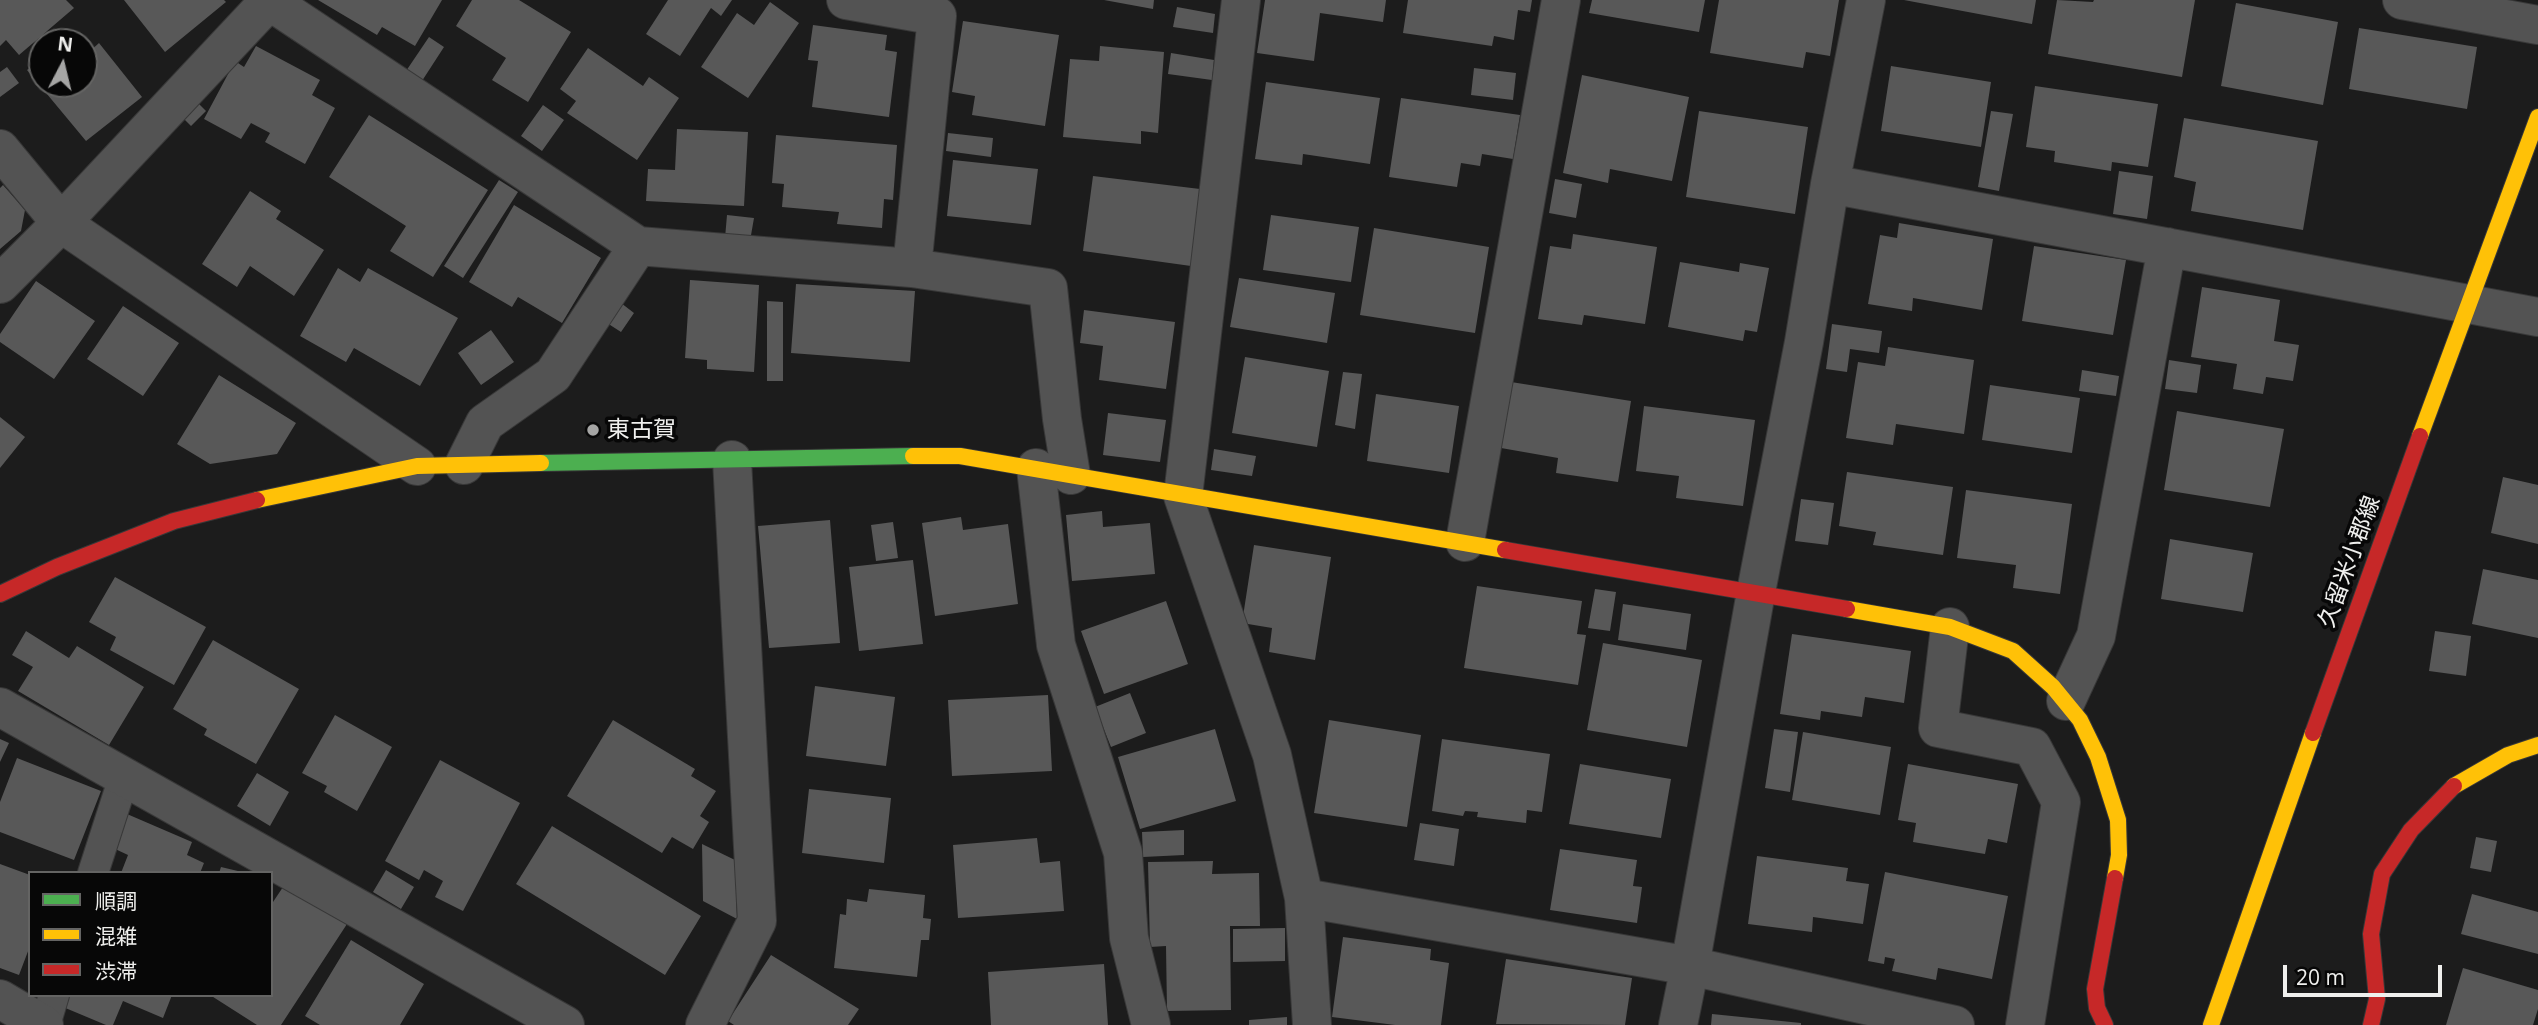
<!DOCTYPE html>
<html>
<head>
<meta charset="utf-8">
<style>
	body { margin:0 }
	#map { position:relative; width:2538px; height:1025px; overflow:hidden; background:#1c1c1c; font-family:"Open Sans","Noto Sans JP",sans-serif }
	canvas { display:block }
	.legend { position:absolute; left:28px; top:871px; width:245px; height:126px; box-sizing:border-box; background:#070707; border:2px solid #646463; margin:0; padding:9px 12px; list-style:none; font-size:21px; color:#efefed }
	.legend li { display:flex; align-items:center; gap:14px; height:35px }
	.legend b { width:35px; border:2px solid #646463 }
	.north { position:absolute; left:28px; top:28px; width:70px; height:70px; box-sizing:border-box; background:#070707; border:2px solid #646463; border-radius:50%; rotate:7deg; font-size:19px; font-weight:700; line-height:28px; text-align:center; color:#efefed }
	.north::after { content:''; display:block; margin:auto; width:24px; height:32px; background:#a5a5a4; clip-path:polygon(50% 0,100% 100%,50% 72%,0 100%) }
	.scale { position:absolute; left:2283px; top:965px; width:159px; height:32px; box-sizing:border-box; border:4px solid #efefed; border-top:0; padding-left:9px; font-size:21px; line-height:24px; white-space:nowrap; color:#efefed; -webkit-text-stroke:5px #070707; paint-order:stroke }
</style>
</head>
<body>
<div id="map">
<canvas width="2538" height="1025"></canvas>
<ul class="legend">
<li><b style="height:9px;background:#4caf50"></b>順調</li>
<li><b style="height:9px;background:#ffc107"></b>混雑</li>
<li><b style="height:9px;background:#c62828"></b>渋滞</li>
</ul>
<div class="north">N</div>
<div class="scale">20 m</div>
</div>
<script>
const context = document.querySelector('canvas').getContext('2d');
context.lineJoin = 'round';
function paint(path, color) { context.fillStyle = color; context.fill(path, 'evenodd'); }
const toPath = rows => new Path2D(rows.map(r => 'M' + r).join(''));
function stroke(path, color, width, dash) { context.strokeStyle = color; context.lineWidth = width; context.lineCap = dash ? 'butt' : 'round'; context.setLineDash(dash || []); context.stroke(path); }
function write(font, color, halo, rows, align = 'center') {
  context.font = font + ' "Open Sans","Noto Sans JP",sans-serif'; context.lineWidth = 7; context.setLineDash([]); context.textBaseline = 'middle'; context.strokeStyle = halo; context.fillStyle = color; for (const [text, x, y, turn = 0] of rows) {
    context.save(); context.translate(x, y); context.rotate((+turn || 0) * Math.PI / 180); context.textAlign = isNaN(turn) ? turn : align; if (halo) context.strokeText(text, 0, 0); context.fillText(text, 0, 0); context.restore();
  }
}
paint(toPath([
	[0,0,66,0,74,8,19,55,6,40,0,46],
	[124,0,224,0,226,2,165,52],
	[318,0,442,0,415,46,382,27,377,35],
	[472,0,519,0,571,32,528,102,492,80,506,58,456,26],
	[668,0,732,0,721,16,711,8,680,56,646,34],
	[1104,0,1154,0,1153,9],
	[1265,0,1386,0,1383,22,1320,13,1314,61,1257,53],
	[1408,0,1532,0,1530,12,1518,10,1514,40,1494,36,1492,46,1403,33],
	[1592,0,1705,0,1699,32,1589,13],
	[1719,0,1839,0,1830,56,1806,52,1803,68,1710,53],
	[1904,0,2036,0,2032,24],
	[2057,0,2093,2,2094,0,2195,0,2182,77,2048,54],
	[770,2,799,23,748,98,701,67,737,13,754,25],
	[2236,3,2338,22,2323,105,2221,86],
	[1177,7,1215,14,1213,33,1173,27],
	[963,21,1059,35,1045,126,972,115,975,96,952,92],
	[813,25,887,35,885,50,897,52,889,117,812,107,818,61,808,60],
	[2359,28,2477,47,2467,109,2349,89],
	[71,34,78,42,61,42],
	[429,37,444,47,420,84,404,74],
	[99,43,142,97,86,141,27,70,42,58,42,84,84,84,84,49,88,53],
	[256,46,320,80,312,95,335,108,305,164,265,142,270,133,251,123,241,139,204,119,235,61,244,67],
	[1100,46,1164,52,1158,133,1141,131,1141,144,1063,137,1070,59,1099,61],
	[588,48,643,86,649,77,679,98,637,160,567,113,576,101,560,89],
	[1171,53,1214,60,1212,80,1168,74],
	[1891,66,1991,82,1981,147,1881,131],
	[7,67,19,83,0,97,0,72],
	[1474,68,1516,73,1513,100,1471,95],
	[1582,75,1689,97,1672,181,1610,169,1608,183,1563,173],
	[1266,82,1380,98,1370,164,1303,154,1302,165,1255,159],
	[2035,86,2158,104,2148,167,2112,162,2111,171,2054,162,2055,151,2026,147],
	[1401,98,1520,115,1513,159,1482,154,1480,166,1461,163,1457,187,1389,177],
	[198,103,206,111,191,126,183,118],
	[543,105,564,120,542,151,521,136],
	[1699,111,1808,127,1795,214,1686,197],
	[1991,111,2013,114,1999,191,1978,187],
	[369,115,488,190,433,277,390,251,406,226,329,177],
	[2184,118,2318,141,2303,230,2191,211,2196,182,2174,177],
	[677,129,748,132,744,206,646,201,648,169,675,170],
	[948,133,993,138,991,157,946,151],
	[776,135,897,145,893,200,884,199,882,228,837,224,839,212,782,207,784,184,772,183],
	[953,160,1038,169,1031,225,947,216],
	[2119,171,2153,176,2147,219,2113,214],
	[1093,176,1200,189,1191,266,1083,251],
	[1555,179,1582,184,1576,218,1549,213],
	[499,180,518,192,463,278,444,266],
	[3,185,25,210,21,231,0,249,0,188],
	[250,191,281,211,276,219,324,250,294,296,250,266,237,287,202,264],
	[514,205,601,258,562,323,518,297,512,307,469,282],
	[727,215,754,218,750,241,725,238],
	[1271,215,1359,227,1351,282,1263,270],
	[1899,223,1993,239,1982,310,1913,298,1912,311,1868,304,1880,235,1897,238],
	[1374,228,1489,247,1475,333,1360,315],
	[1573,234,1657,247,1645,324,1584,315,1582,325,1538,319,1550,246,1571,249],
	[2034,246,2126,260,2113,335,2022,321],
	[1680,262,1739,272,1740,263,1769,268,1757,332,1745,330,1743,341,1668,327],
	[338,268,360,282,368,268,458,318,420,386,354,348,346,362,300,336],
	[1239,278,1335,293,1327,343,1230,327],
	[690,280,759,285,754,372,707,369,707,360,685,358],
	[36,281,95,321,54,379,0,342,0,334],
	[796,284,915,291,910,362,791,353],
	[2202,287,2280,300,2274,341,2299,345,2293,381,2266,377,2263,394,2233,389,2237,364,2191,357],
	[767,301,783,302,783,381,767,381],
	[621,303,634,313,621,332,607,323],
	[123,306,179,343,143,396,87,359],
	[1084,310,1175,322,1166,389,1099,380,1103,346,1080,343],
	[1832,324,1882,331,1879,353,1850,349,1847,372,1826,369],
	[491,330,514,362,481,385,458,353],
	[1888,347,1974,360,1964,434,1896,424,1893,445,1846,438,1858,362,1885,366],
	[1245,357,1329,371,1317,447,1232,433],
	[2169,360,2201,365,2197,393,2165,389],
	[2082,370,2119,376,2116,396,2079,391],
	[1343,372,1362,374,1355,429,1335,425],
	[219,375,296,423,277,454,210,464,177,444],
	[1511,382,1631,401,1618,482,1556,473,1558,458,1501,448],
	[1990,385,2080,398,2072,453,1982,440],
	[1376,394,1459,406,1449,473,1367,461],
	[1644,406,1755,420,1743,506,1676,498,1679,476,1636,471],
	[2177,411,2284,429,2270,507,2164,490],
	[1108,413,1166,420,1160,462,1103,455],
	[0,417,25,437,0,468],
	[1214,449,1256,456,1252,476,1211,470],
	[1847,472,1953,487,1943,555,1873,545,1876,532,1839,526],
	[2503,477,2538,485,2538,544,2491,533],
	[1966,490,2072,504,2060,594,2013,588,2016,565,1957,558],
	[1801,499,1834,503,1828,545,1795,541],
	[1102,511,1103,527,1150,523,1155,574,1072,581,1066,515],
	[961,517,963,530,1008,524,1018,604,935,616,922,523],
	[830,520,840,643,769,648,758,526],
	[893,522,898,558,876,561,871,525],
	[2170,539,2253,553,2243,612,2161,599],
	[1254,545,1331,557,1315,660,1269,652,1272,628,1242,623],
	[913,560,923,644,859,651,849,567],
	[2483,569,2538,580,2538,638,2472,624],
	[115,577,206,627,174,685,110,650,116,637,89,622],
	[1477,586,1582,601,1577,634,1586,635,1578,685,1464,668],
	[1595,589,1616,592,1610,631,1588,628],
	[1166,601,1188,664,1104,694,1081,631],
	[1623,604,1691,614,1686,650,1618,640],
	[26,631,69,658,77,646,144,687,109,745,18,691,33,667,12,655],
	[2435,631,2471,636,2466,676,2429,671],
	[1792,634,1911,651,1904,703,1865,697,1862,717,1821,711,1820,720,1780,714],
	[213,640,299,689,256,764,204,735,207,729,173,709],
	[1603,643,1702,660,1687,747,1587,730],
	[815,686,895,697,886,766,806,756],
	[1130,693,1146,733,1111,747,1095,707],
	[1048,695,1052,771,952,776,948,700],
	[335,715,392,747,357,811,324,792,327,786,302,773],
	[613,720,695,769,691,776,716,791,700,816,709,822,693,849,672,837,662,853,567,796],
	[1329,720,1421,735,1407,827,1314,813],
	[1215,729,1236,801,1140,829,1118,757],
	[1774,729,1798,732,1790,792,1765,788],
	[1803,732,1891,747,1880,815,1792,800],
	[0,739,9,743,0,762],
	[1442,739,1550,754,1542,812,1527,810,1526,823,1477,817,1478,812,1465,811,1463,816,1432,811],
	[17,758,101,791,74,860,0,832,0,802],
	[440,760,520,803,463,911,435,897,443,881,424,870,419,880,385,861],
	[1580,764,1671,779,1661,838,1569,824],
	[1908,764,2018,784,2007,843,1988,839,1985,854,1913,842,1916,823,1898,820],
	[257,773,289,792,270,826,237,806],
	[809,789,891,798,884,863,802,853],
	[127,814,192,842,187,855,204,863,200,873,121,873,128,855,113,848],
	[1420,823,1459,829,1454,866,1414,860],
	[552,826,701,916,665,975,516,884],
	[1184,830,1184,855,1143,857,1142,832],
	[2476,837,2497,841,2491,872,2470,868],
	[1037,838,1040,863,1060,861,1064,911,958,918,953,845],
	[702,844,735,860,737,919,703,901],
	[1560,849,1637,860,1633,886,1642,887,1637,923,1550,910],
	[1757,856,1848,868,1846,881,1869,884,1863,924,1813,917,1812,932,1748,924],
	[1213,861,1212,874,1259,873,1260,926,1230,926,1231,1010,1167,1011,1166,946,1150,947,1148,862],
	[0,864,30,875,30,946,19,975,0,968],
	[221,867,242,872,242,873,219,873],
	[386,870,414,887,401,909,373,892],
	[1885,872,2008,896,1992,979,1938,968,1936,980,1892,971,1895,959,1885,957,1884,964,1868,961],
	[285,884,347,924,281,1025,257,1025,210,995,271,995,271,905],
	[869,889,925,895,923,918,931,919,929,940,921,940,917,977,834,968,840,914,846,915,847,899,867,902],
	[2472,894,2538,912,2538,954,2461,934],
	[1285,928,1285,961,1233,962,1233,929],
	[1343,937,1431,949,1430,960,1449,963,1441,1025,1395,1025,1332,1017],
	[351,940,424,984,400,1025,320,1025,305,1016],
	[771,955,859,1009,848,1025,734,1025,728,1021],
	[1506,959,1632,978,1625,1025,1496,1024],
	[1104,964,1108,1025,991,1025,988,972],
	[2463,968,2538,990,2538,1009,2533,1025,2446,1025],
	[68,995,172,995,163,1018,123,1001,113,1025,106,1025,63,1007],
	[1712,1014,1801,1023,1801,1025,1711,1025],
	[1287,1017,1287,1025,1249,1025,1249,1020]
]), '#585858');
const lane = toPath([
	[93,873,124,777],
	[45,1025,54,995]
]);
const street = toPath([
	[268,0,638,246,553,375,485,423,464,465],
	[846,0,937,16,912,268,1048,288,1062,419,1071,475],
	[1241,0,1183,496,1272,755,1304,898,1312,1025],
	[2402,0,2538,25],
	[0,149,61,223,417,466],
	[1830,184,2538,317],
	[638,246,912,268],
	[0,284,61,223,270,0],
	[1036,468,1056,645,1123,853,1129,938,1151,1025],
	[1465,542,1561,0],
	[1950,627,1938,728,2032,747,2061,802,2025,1025],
	[2066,701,2096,636,2167,247],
	[0,707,565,1025],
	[1304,898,1690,966,1955,1025],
	[0,999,44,1025],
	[705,1025,757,921,732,460],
	[1678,1025,1690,966,1756,592,1804,342,1830,184,1866,0]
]);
const fast = toPath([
	[541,463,913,456]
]);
const slow = toPath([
	[2420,436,2538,117],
	[913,456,960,456,1505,550],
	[257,500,417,466,541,463],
	[1847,609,1950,627,2013,651,2053,687,2080,720,2098,757,2118,820,2119,855,2115,878],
	[2454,786,2508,755,2538,745],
	[2211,1025,2313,733]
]);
const jam = toPath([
	[1505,550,1847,609],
	[0,594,57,567,174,521,257,500],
	[2313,733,2420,436],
	[2105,1025,2097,1008,2095,989,2115,878],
	[2371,1025,2377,999,2371,934,2382,874,2411,830,2454,786]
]);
stroke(lane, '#383838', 32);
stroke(street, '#383838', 40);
stroke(fast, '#383838', 18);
stroke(slow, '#383838', 18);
stroke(jam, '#383838', 18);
stroke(lane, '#535353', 30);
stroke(street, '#535353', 38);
stroke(fast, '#4caf50', 16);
stroke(slow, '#ffc107', 16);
stroke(jam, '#c62828', 16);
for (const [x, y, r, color] of [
	[593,430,7,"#a5a5a4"]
]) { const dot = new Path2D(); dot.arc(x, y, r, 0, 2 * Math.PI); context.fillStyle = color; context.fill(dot); stroke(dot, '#070707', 2.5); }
write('23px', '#efefed', '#070707', [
	["東古賀",607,430]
], 'left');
write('23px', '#efefed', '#070707', [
	["久留米小郡線",2350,562,-70]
]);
</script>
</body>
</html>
